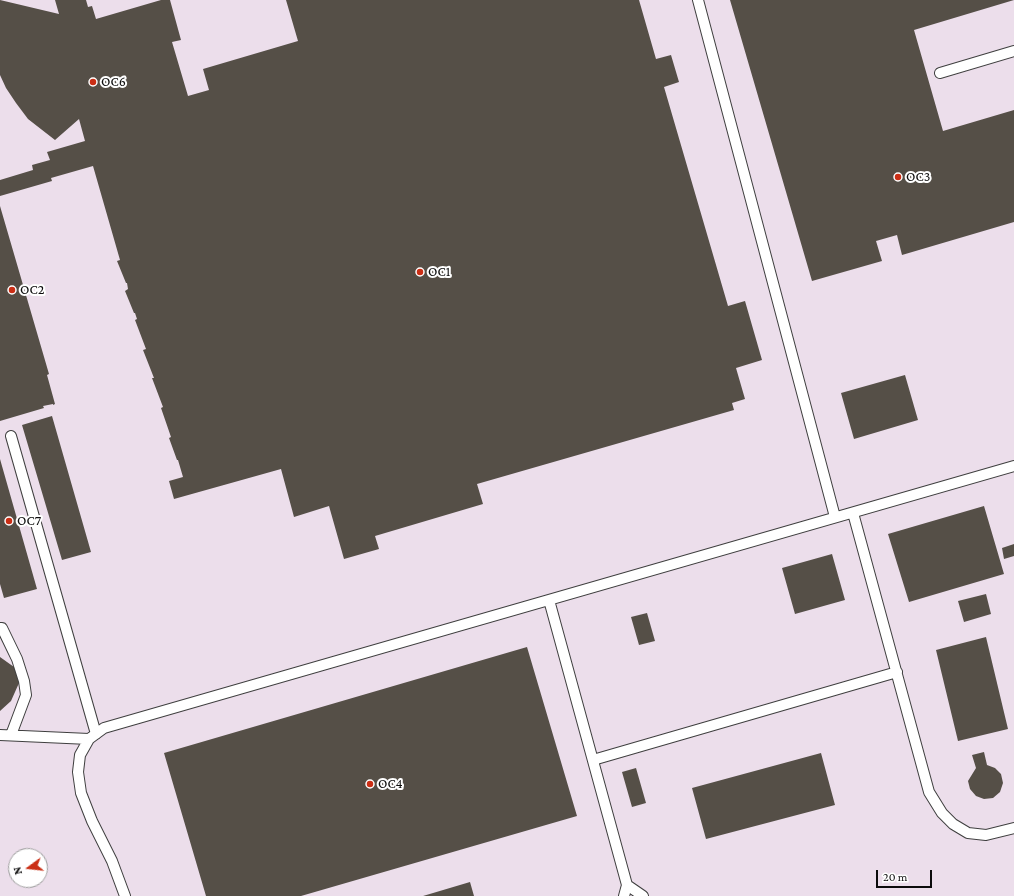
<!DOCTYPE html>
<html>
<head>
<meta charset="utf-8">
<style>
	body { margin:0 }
	#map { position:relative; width:1014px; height:896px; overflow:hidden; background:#ffffea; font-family:"Crimson Pro",serif }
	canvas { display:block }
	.north { position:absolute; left:8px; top:848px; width:40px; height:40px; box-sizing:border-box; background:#fff; border:1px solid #9e9e9e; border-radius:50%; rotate:255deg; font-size:11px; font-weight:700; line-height:16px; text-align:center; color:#0c0c0c }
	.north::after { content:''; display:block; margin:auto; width:14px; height:18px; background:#ca2e15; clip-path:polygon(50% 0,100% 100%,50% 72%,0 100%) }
	.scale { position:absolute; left:876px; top:870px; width:56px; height:18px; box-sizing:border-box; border:2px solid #0c0c0c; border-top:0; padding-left:5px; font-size:12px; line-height:14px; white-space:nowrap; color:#0c0c0c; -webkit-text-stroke:3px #fff; paint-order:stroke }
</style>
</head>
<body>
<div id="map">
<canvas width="1014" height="896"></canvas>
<div class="north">N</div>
<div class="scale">20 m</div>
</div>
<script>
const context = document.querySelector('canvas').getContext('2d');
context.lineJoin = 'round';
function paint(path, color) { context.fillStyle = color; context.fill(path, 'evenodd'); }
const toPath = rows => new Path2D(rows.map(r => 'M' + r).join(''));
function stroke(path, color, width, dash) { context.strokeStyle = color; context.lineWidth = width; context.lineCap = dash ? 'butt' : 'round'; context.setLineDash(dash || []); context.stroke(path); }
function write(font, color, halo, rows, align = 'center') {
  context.font = font + ' "Crimson Pro",serif'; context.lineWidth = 4; context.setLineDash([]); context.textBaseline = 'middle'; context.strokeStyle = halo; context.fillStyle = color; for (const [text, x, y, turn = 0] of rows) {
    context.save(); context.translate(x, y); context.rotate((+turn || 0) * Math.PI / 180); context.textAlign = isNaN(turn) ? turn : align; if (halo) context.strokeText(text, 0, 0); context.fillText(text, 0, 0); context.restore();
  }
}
paint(toPath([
	[0,0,1014,0,1014,896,0,896],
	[16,856,40,856,40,880,16,880]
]), '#ecdeeb');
paint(toPath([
	[0,0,59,14,55,0,86,0,88,7,92,6,96,19,161,0,170,0,181,40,172,42,188,96,209,90,203,69,298,41,286,0,639,0,656,59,671,55,679,82,664,87,728,306,745,301,762,360,736,368,745,399,732,403,734,410,477,484,483,504,375,536,379,549,344,559,329,506,294,517,281,469,174,499,169,481,183,477,178,460,177,460,169,438,171,437,161,408,163,407,152,378,154,378,143,350,146,349,135,320,137,319,135,313,134,313,125,291,128,289,127,283,126,283,117,261,120,260,93,166,51,178,52,181,0,196,0,180,33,170,32,165,50,160,47,152,85,141,79,119,55,140,28,119,16,103,6,88,0,75],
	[730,0,1014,0,914,30,943,131,1014,110,1014,222,902,255,897,235,876,241,882,261,812,281],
	[0,206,49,374,47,375,55,404,53,405,53,404,43,406,44,408,0,421],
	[905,375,918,420,854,439,841,393],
	[52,416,91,552,62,560,22,425],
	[0,459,37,589,4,598,0,584],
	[984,506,1004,574,909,602,888,534],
	[1014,544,1014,556,1004,559,1002,548],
	[832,554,845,600,795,614,782,568],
	[986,594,991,614,964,622,958,601],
	[647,613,655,641,639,645,631,617],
	[986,637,1008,729,958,741,936,650],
	[527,647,577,816,301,896,206,896,164,753],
	[0,657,14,667,19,683,11,701,0,711],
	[984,752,987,765,995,768,1001,774,1003,783,1000,792,993,798,984,799,976,796,970,789,968,781,976,768,972,755],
	[821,753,835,805,706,839,692,788],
	[636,768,646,803,632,807,622,772],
	[470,882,474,896,423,896]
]), '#554f47');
const lane = toPath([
	[698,0,835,517],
	[940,73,1014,51],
	[11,436,96,734],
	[853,513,929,792,942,813,953,824,968,833,986,835,1014,828],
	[549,600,627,885,643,896],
	[0,628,2,628,17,659,24,681,26,695,11,735],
	[0,735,89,739],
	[593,760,897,672],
	[125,896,112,861,92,821,81,793,78,772,80,755,89,739,104,728,1014,466],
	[624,896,627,885]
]);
stroke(lane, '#3f3f3f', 12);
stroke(lane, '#fff', 10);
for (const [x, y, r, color] of [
	[93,82,4,"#ca2e15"],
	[898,177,4,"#ca2e15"],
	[420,272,4,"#ca2e15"],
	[12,290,4,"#ca2e15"],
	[9,521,4,"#ca2e15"],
	[370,784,4,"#ca2e15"]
]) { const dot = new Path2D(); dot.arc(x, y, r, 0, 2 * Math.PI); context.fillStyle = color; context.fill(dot); stroke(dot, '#fff', 1.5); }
write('14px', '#0c0c0c', '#fff', [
	["OC6",101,82],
	["OC3",906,177],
	["OC1",428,272],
	["OC2",20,290],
	["OC7",17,521],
	["OC4",378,784]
], 'left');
</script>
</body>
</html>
